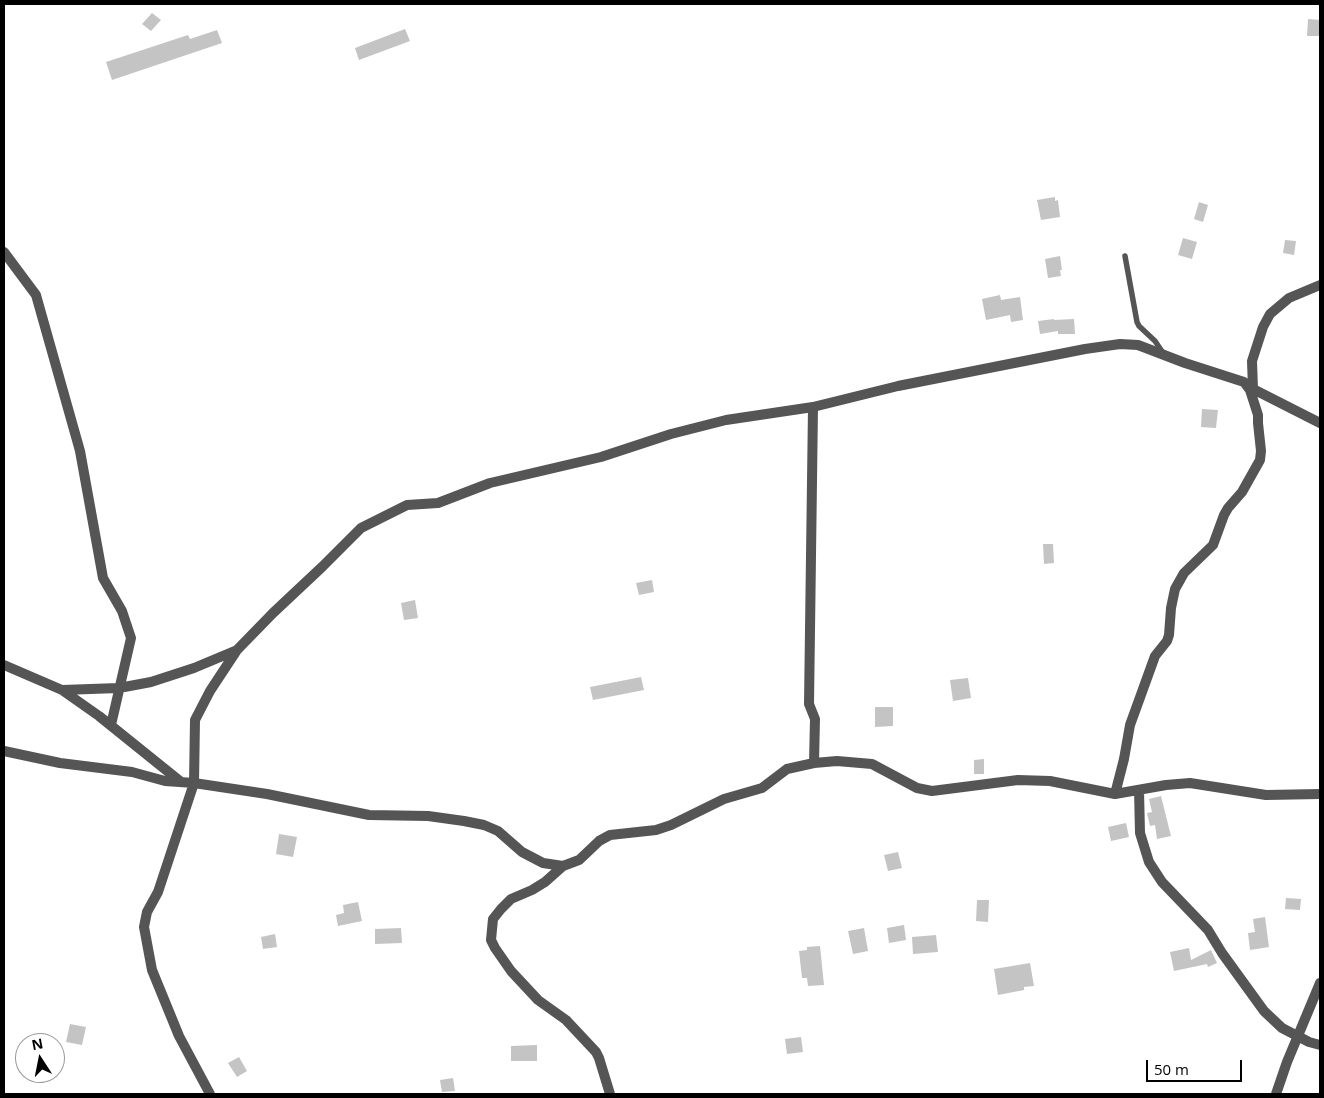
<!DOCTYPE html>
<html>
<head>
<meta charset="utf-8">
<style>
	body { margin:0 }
	#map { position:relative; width:1324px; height:1098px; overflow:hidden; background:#fff; font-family:"Open Sans",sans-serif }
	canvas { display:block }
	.frame { position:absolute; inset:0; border:5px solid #000; pointer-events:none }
	.north { position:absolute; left:15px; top:1033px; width:50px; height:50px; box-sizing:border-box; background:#fff; border:1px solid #999; border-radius:50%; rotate:349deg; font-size:14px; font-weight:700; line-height:20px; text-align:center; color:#000 }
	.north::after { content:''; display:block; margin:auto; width:18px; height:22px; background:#000; clip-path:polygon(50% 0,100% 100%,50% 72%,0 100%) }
	.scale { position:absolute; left:1146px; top:1060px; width:96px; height:22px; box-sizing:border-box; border:2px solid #000; border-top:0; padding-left:6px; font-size:15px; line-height:18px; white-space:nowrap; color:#000; -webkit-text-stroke:4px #fff; paint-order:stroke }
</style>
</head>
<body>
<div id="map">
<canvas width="1324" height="1098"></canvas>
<div class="frame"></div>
<div class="north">N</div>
<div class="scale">50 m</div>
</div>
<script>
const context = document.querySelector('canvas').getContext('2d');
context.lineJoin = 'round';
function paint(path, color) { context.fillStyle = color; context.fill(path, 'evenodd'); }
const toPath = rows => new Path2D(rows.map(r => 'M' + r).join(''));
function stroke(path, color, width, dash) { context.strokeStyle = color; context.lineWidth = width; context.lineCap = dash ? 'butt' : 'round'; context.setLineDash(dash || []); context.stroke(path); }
paint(toPath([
	[152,13,161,20,151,31,142,24],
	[1308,19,1320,20,1320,36,1307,36],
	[405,29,410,41,359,60,355,48],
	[217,30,222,43,112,80,106,62,188,35,190,39],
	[1055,197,1055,201,1058,200,1060,217,1041,220,1037,200],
	[1199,202,1208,205,1203,222,1194,219],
	[1183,238,1197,242,1192,259,1178,255],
	[1285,240,1296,241,1294,255,1283,253],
	[1060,256,1062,270,1060,270,1061,276,1048,278,1045,259],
	[1000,295,1001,300,1020,297,1023,320,1011,322,1010,315,986,320,982,299],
	[1054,319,1054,320,1074,319,1075,334,1058,334,1058,331,1040,334,1038,321],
	[1202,409,1218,410,1216,428,1201,427],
	[1043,544,1053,544,1054,563,1044,564],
	[652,580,654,592,639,595,636,583],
	[415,600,418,618,404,620,401,603],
	[641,677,644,690,593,700,590,687],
	[968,678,971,698,953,701,950,680],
	[875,707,893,707,893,726,875,727],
	[984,759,984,774,974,774,974,760],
	[1161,796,1171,836,1157,839,1155,825,1150,826,1147,813,1152,812,1149,799],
	[1126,823,1129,837,1111,841,1108,827],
	[279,834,297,837,293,857,276,854],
	[898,852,902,868,888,871,884,855],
	[1286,898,1301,899,1300,910,1285,909],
	[977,900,989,900,988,922,976,921],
	[358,902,362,921,338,926,336,915,344,913,343,905],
	[1265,917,1269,947,1250,950,1248,933,1255,932,1253,919],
	[904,925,906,940,889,943,887,928],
	[401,928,402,943,375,944,375,929],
	[864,928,868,951,853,954,848,931],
	[275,934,277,947,263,949,261,937],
	[936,935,938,952,913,954,912,937],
	[820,946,824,985,808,986,807,978,802,978,799,951,807,950,807,947],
	[1189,948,1191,960,1211,950,1217,963,1208,967,1207,964,1174,971,1170,952],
	[1030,963,1034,986,1024,987,1024,990,998,995,994,969],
	[70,1024,86,1027,82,1045,66,1042],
	[801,1037,803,1052,787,1054,785,1039],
	[537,1045,537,1061,511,1061,511,1046],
	[239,1057,247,1071,237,1077,228,1063],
	[453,1078,455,1091,442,1092,440,1080]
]), '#c4c4c4');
stroke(toPath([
	[1125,256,1137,322,1139,326,1155,341,1163,353]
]), '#555', 5.5);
stroke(toPath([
	[4,252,36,295,80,451,103,578,122,611,131,638,111,725],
	[1253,389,1252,361,1263,327,1270,314,1289,298,1320,285],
	[1250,390,1253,389,1320,423],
	[813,407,809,704,815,719,814,763],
	[4,665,62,690,99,716,181,782],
	[62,690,119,688,151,682,194,668,237,650],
	[4,751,60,763,132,772,165,781,194,783,267,794,369,815,428,816,464,821,484,825,498,831,522,852,543,863,563,866,579,860,599,841,610,835,656,830,671,825,724,799,762,788,787,769,814,763,837,761,872,764,917,788,932,791,1018,780,1050,781,1115,794,1166,785,1190,783,1266,795,1320,794],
	[1139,790,1140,833,1149,862,1162,882,1208,930,1222,953,1264,1011,1282,1028,1309,1042,1320,1045],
	[563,866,545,882,532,890,511,899,501,909,493,919,491,940,495,948,511,971,538,1000,566,1020,596,1052,599,1058,610,1094],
	[210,1094,179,1036,152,970,144,927,147,912,158,892,194,783,195,720,210,691,237,650,273,613,322,567,361,528,407,505,438,503,490,483,601,457,671,434,726,420,813,407,898,386,1085,349,1120,344,1138,345,1185,363,1244,382,1250,390,1258,415,1258,423,1261,451,1260,460,1242,492,1228,508,1224,515,1213,545,1184,573,1175,589,1171,608,1169,635,1167,641,1155,656,1130,725,1124,759,1115,794],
	[1276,1094,1287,1062,1320,983]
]), '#555', 10);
</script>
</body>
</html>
